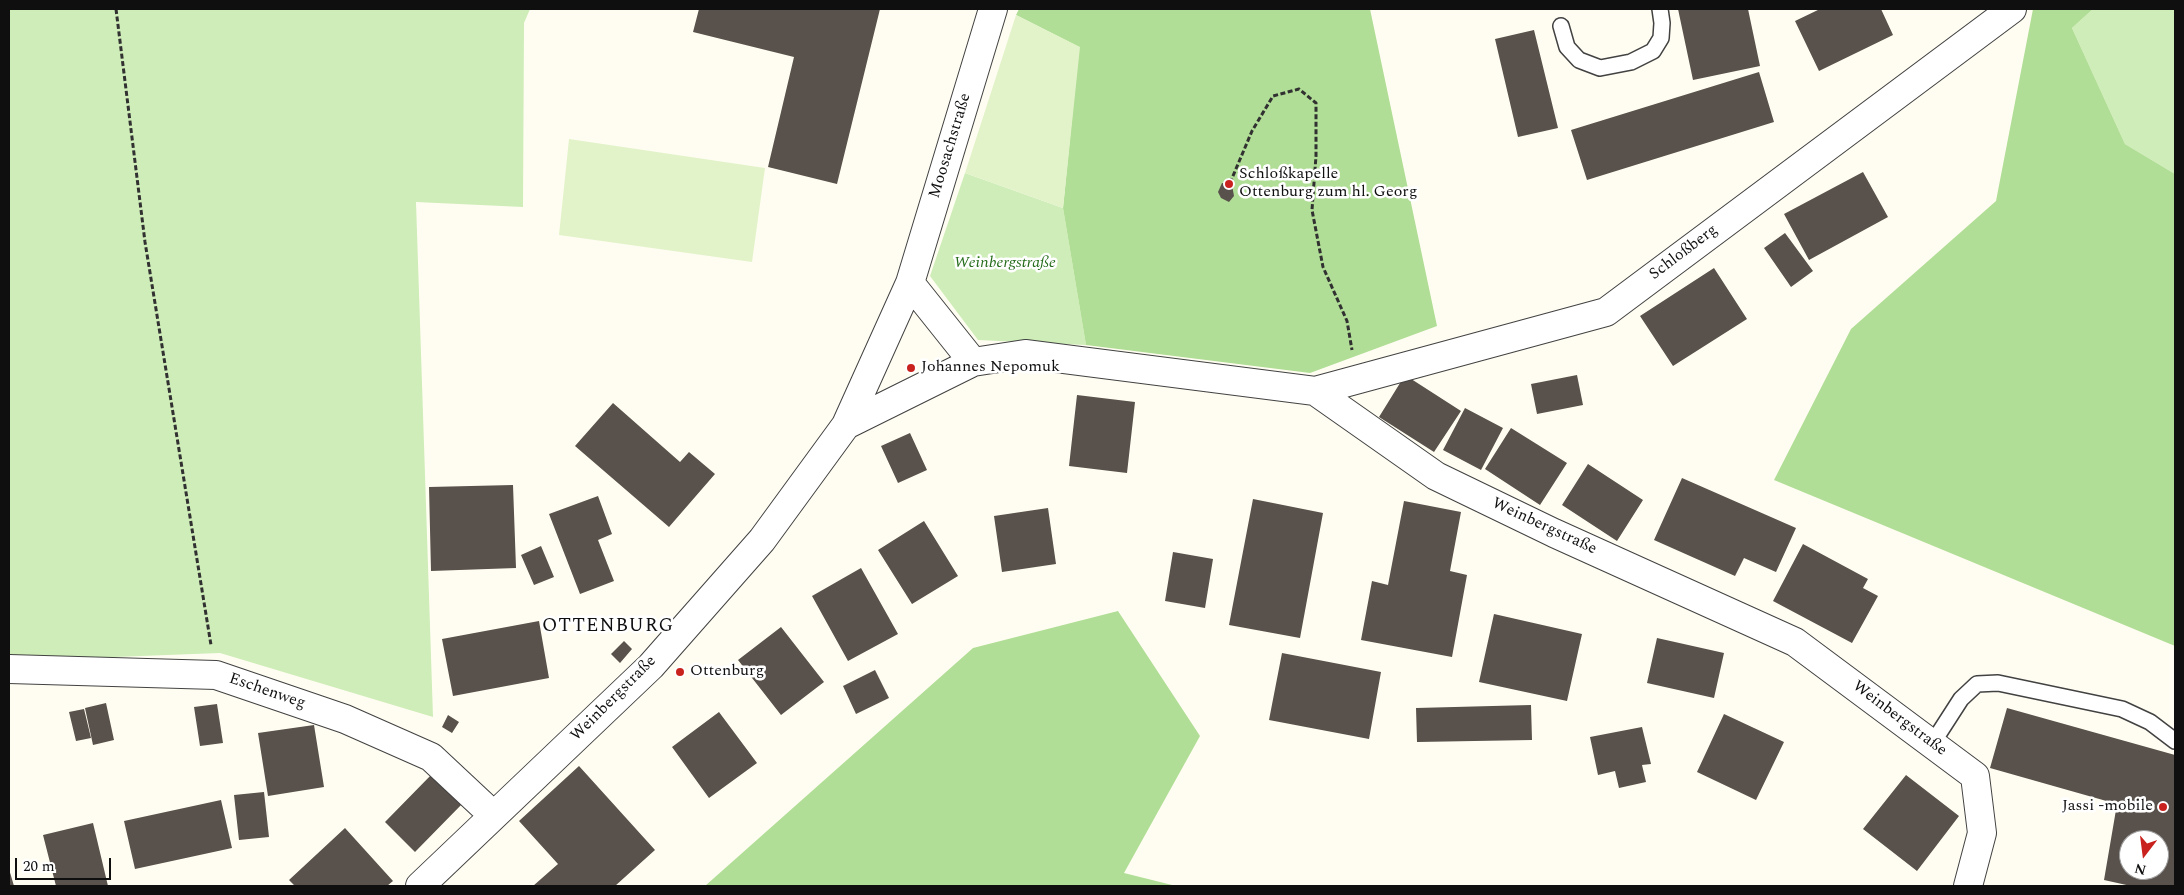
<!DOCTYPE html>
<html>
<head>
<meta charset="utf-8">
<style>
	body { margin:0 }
	#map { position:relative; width:2184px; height:895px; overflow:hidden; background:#fffdf1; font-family:Spectral,serif }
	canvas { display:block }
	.frame { position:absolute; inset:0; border:10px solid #0f0f0f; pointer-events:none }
	.north { position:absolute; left:2119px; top:830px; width:50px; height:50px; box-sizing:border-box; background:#fff; border:1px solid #9f9f9f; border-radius:50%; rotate:195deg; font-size:14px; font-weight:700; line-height:20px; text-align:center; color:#0f0f0f }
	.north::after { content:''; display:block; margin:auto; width:18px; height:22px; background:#c9221e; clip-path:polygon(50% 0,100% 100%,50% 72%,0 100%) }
	.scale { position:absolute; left:15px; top:858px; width:96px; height:22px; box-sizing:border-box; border:2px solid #0f0f0f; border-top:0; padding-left:6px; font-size:15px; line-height:18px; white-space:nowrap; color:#0f0f0f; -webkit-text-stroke:4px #fff; paint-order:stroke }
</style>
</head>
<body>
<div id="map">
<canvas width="2184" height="895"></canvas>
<div class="frame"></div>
<div class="north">N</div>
<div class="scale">20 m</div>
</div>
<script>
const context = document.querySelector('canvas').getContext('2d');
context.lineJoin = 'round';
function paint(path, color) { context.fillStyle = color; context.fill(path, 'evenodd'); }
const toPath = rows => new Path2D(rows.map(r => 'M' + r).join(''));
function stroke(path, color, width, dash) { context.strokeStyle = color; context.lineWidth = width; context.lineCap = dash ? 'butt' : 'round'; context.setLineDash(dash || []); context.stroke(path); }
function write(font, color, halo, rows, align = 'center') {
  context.font = font + ' Spectral,serif'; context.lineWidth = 5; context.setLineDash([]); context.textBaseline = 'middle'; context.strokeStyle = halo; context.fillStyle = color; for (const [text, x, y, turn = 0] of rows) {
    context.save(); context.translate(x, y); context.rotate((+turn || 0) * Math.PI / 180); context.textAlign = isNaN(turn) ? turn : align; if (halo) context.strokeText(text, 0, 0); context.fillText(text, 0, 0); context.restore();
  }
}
paint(toPath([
	[9,9,530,9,524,23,523,207,416,202,433,717,220,653,9,661],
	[2093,9,2175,9,2175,174,2125,144,2072,28],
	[965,173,1063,208,1086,345,978,340,930,276]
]), '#cfedb8');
paint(toPath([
	[1019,9,1370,9,1437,326,1310,373,1086,345,1063,208,1079,47,1016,15],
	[2033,9,2093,9,2072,28,2125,144,2175,174,2175,646,1774,480,1851,329,1996,201],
	[1118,611,1200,736,1124,873,1176,886,705,886,973,648]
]), '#b1de96');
paint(toPath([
	[1016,15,1080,47,1063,208,965,173],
	[569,139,765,168,752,262,559,235]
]), '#e2f3ca');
paint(toPath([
	[699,9,880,9,837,184,768,167,794,57,693,32],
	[1678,9,1748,9,1760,66,1693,80],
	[1820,9,1881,9,1893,35,1819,71,1795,21],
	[1534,30,1558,128,1518,137,1495,39],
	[1759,72,1774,122,1587,180,1571,130],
	[1863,172,1888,217,1809,260,1784,214],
	[1222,183,1232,185,1234,196,1229,202,1221,198,1218,192],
	[1785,233,1813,271,1791,287,1764,248],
	[1714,268,1747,319,1673,366,1640,316],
	[1405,375,1461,411,1434,452,1379,417],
	[1577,375,1583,405,1537,414,1531,384],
	[1077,395,1135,402,1127,473,1069,466],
	[613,403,680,462,689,452,715,474,669,527,575,446],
	[1465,408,1503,428,1481,470,1443,450],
	[1511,428,1567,463,1540,505,1485,469],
	[910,433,927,470,898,483,881,446],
	[1588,464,1643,500,1617,541,1562,505],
	[1682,478,1796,528,1776,572,1744,558,1735,576,1654,540],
	[513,485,516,568,431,571,429,487],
	[598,496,612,534,598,540,614,581,580,594,549,514],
	[1253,499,1323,513,1300,638,1229,625],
	[1404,501,1461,512,1450,571,1467,575,1452,657,1361,640,1372,581,1388,585],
	[1048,508,1056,564,1002,572,994,516],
	[924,521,958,576,912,604,878,550],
	[1803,544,1868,579,1863,588,1878,596,1852,643,1773,601],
	[541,546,554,577,534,585,521,555],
	[1173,552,1213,559,1205,608,1165,601],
	[861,568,898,634,848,661,812,596],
	[1494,614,1582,634,1567,701,1479,682],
	[539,621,549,678,453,696,442,639],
	[781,627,824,682,781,715,738,660],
	[1657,638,1724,653,1714,698,1647,683],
	[624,641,632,649,620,663,611,654],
	[1282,653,1381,672,1369,739,1269,720],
	[875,670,889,698,856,714,843,686],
	[106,703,114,740,93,745,85,708],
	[217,704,223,743,200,746,194,707],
	[1531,705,1532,740,1417,742,1416,708],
	[2007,708,2175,755,2175,886,2131,886,2104,880,2117,804,1990,768],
	[2129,840,2159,840,2159,870,2129,870],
	[84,709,91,738,76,741,69,712],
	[719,712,757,763,709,798,672,747],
	[1724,714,1784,742,1756,800,1697,772],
	[448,715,459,722,452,733,442,727],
	[314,725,324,787,268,796,258,733],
	[1642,727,1651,764,1642,765,1646,782,1619,788,1615,771,1598,775,1590,737],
	[579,766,655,850,615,886,533,886,558,864,519,821],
	[433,773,464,802,415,852,385,822],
	[1906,775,1959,816,1917,871,1863,829],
	[264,792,269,837,239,840,234,795],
	[221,800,232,848,135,869,124,821],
	[93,823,108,886,56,886,43,835],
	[345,828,393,881,387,886,295,886,289,880],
	[9,870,9,869,14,886,9,886]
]), '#59514b');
const lane = toPath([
	[1561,26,1567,47,1579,60,1600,68,1631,62,1653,51,1661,38,1662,23,1660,9],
	[1932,744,1961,699,1977,684,1998,683,2122,709,2150,722,2175,741]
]);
const street = toPath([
	[910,283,973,362],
	[1315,391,1606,312,2012,9],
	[846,425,973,362,1025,354,1315,391,1436,476,1554,533,1795,642,1975,776,1982,833,1968,886],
	[9,669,216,675,345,719,431,757,493,815],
	[420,886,651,666,762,540,846,425,910,283,993,9]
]);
stroke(lane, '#424242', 18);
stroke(street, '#424242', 30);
stroke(toPath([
	[116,9,145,242,211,645],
	[1230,183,1252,131,1273,96,1299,89,1316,103,1316,156,1312,210,1323,267,1347,321,1352,350]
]), '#313131', 3, [5, 2.5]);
stroke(lane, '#fff', 15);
stroke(street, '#fff', 28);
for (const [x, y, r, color] of [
	[1229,184,5,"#c9221e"],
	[911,368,5,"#c9221e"],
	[680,672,5,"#c9221e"],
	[2163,807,5,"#c9221e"]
]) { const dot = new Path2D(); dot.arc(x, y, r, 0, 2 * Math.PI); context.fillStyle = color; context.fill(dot); stroke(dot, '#fff', 2); }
write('16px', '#0f0f0f', '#fff', [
	["Moosachstraße",951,146,-73],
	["Schloßberg",1684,253,-37],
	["Weinbergstraße",1544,527,25],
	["Eschenweg",267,692,19],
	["Weinbergstraße",614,699,-45],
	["Weinbergstraße",1899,719,37]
]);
write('16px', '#0f0f0f', '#fff', [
	["Schloßkapelle",1239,175],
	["Ottenburg zum hl. Georg",1239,193],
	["Johannes Nepomuk",921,368],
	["Ottenburg",690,672],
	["Jassi -mobile",2153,807,"right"]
], 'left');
write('italic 16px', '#256c1a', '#fff', [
	["Weinbergstraße",1005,264]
]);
context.letterSpacing = '1px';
write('19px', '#0f0f0f', '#fff', [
	["OTTENBURG",608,627]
]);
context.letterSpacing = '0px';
</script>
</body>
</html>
